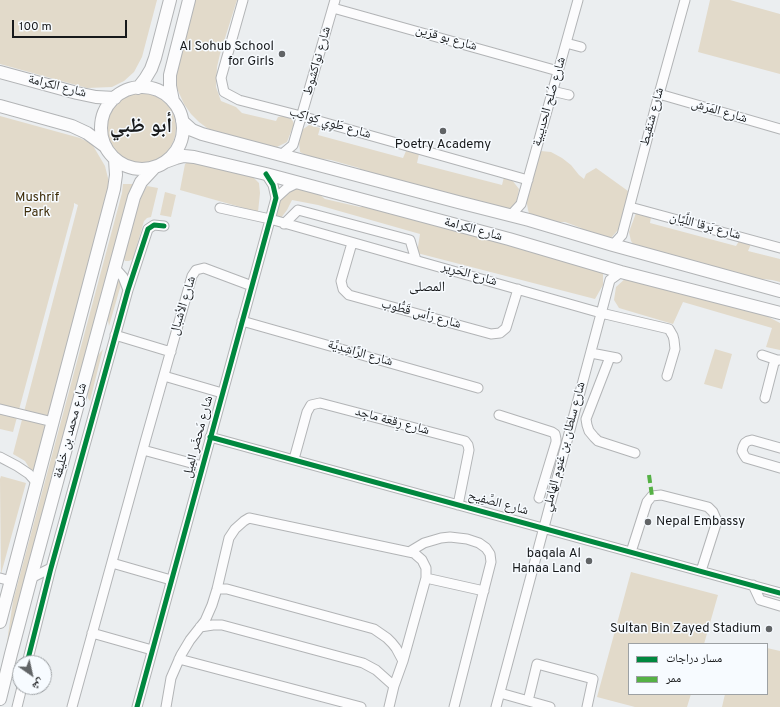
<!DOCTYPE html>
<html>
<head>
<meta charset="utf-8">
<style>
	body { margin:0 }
	#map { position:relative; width:780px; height:707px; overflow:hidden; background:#ebeef0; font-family:Overpass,"Noto Naskh Arabic",sans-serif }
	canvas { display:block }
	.legend { position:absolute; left:628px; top:643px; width:140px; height:52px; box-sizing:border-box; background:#f7fbff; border:1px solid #9da1a4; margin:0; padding:5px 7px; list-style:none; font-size:12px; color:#17191b }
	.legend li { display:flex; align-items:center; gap:8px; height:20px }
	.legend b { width:20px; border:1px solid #9da1a4 }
	.north { position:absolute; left:12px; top:655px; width:40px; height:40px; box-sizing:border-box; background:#f7fbff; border:1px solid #9da1a4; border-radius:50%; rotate:146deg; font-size:11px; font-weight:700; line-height:16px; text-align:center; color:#17191b }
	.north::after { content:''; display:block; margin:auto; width:14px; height:18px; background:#616466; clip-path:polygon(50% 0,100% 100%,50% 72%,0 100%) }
	.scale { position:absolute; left:12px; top:20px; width:115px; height:18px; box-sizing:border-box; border:2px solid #17191b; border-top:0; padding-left:5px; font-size:12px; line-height:14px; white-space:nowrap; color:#17191b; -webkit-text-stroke:3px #f7fbff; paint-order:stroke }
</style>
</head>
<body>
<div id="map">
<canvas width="780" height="707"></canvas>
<ul class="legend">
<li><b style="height:5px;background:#00873e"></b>مسار دراجات</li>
<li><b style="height:5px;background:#55b145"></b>ممر</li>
</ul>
<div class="north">ش</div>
<div class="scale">100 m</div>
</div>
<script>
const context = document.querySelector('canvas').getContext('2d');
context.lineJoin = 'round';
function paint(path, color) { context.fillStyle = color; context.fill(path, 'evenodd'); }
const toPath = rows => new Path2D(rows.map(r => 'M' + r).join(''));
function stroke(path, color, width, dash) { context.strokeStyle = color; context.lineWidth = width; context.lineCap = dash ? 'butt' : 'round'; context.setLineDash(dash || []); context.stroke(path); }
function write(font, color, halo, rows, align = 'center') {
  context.font = font + ' Overpass,"Noto Naskh Arabic",sans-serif'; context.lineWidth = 3; context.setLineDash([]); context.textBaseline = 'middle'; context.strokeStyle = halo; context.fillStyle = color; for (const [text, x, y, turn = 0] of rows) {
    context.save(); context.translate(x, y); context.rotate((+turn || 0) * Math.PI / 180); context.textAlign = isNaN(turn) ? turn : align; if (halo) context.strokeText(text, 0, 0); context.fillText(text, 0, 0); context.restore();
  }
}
paint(toPath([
	[0,0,157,0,142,57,134,72,124,81,112,87,87,88,0,64],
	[194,0,237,0,220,54,217,67,216,87,221,101,236,107,242,113,276,121,278,117,283,116,292,119,294,124,287,142,277,147,226,135,216,132,207,128,199,122,191,114,184,104,175,84,177,62],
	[710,0,730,0,780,14,780,74,698,52],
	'106 128a35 35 0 1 1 70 0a35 35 0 1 1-70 0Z',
	[0,116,80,138,92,144,105,166,109,182,106,198,33,474,25,461,13,454,78,205,74,203,74,206,13,432,0,429],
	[309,125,320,128,318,135,403,158,406,151,419,154,417,163,502,185,504,177,512,180,519,189,516,205,509,213,366,174,359,168,331,160,309,157,300,152,299,142,302,130],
	[541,151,551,152,562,158,571,165,579,175,584,179,586,174,596,168,628,191,624,214,618,230,611,238,585,233,581,228,565,222,554,222,530,216,528,210,526,198],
	[189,161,253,177,259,183,260,193,258,212,180,190,185,164],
	[123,184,135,184,128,197,121,222,8,650,6,649,13,601,122,193],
	[288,185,315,191,325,199,360,207,373,204,596,268,603,273,603,285,595,299,417,253,420,234,318,205,292,200,287,210,281,218,276,215,275,194,279,188],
	[147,186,158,188,151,217,147,218,144,221,133,259,129,261,125,261,123,257,139,200],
	[165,192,176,195,171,217,160,215],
	[636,213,651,217,650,223,736,246,739,241,751,244,748,251,780,259,780,282,772,280,763,279,757,280,634,245,631,241,629,232],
	[118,275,122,281,109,326,107,315],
	[627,277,763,314,780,323,780,350,766,347,772,328,683,302,673,324,619,308,614,300,616,287],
	[103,349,90,401,88,398,87,386,96,358],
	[715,349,732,354,722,389,704,384],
	[1,476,26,483,1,574,0,479],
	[631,572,718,595,704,644,629,644,629,694,691,694,687,707,635,707,597,697],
	[767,648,780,651,780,707,722,707,725,694,767,694]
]), '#e2daca');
const minor = toPath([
	[243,0,221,78,224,92,239,100,301,116,528,180],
	[333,8,558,71],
	[566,43,581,47],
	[552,91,569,95],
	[659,94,780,129],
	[281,155,293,145,335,0],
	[276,198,287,188,299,182],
	[630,207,780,248],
	[220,208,270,219,601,313,669,329,673,336,674,340,675,349,667,376],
	[511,215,521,204,578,0],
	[284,224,298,210,410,240,416,260],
	[352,243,341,281,343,289,349,295,491,334,500,333,506,328,518,289],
	[613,245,622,235,659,94,685,0],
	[115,268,123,277,128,290],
	[242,321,478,388],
	[115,335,171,352],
	[591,353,617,358],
	[762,355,777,360],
	[610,357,586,419,587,425,589,431,594,437,598,441,635,453],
	[164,376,222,393],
	[765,398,774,363,777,360,780,360],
	[0,409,53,422],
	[499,415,552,432,555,434,556,439,556,442,539,498],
	[210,437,780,593],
	[780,448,752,440,748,441,745,443,743,447,742,451,744,455,746,458,780,468],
	[143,450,202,466],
	[0,457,17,466,29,474,37,483],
	[294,459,307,412,311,405,320,403,465,441,468,445,469,450,458,505],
	[409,552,424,543,441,538,450,537,467,539,479,543,486,548,490,554,491,562,454,707],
	[631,552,647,502,652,496,661,495,708,507,713,512,717,521,701,571],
	[112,563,171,580],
	[0,578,11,581],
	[31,578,51,568],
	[426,578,484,591],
	[753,585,760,600,780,606],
	[217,589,227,589,374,629,387,638,392,643,396,648,403,661],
	[200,627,213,625,222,625,363,663,376,670,394,686],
	[92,633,152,650],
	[179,659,361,707],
	[27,663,51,568,128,290,148,229,154,225,164,226],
	[500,693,550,707],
	[528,701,537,664,593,679,587,707],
	[17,707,22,687],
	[72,707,145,442,192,276,196,270,204,268,252,286],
	[137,707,276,198,273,185,266,174],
	[166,707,171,678,181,655,190,640,205,621,212,605,217,589,229,538,235,529,244,521,249,518,409,552,414,553,422,560,426,568,426,578,403,661,394,686,389,707],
	[496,707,610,280,621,272]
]);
const major = toPath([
	[0,72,77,93,96,97,115,98],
	'101 128a41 41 0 1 1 82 0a41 41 0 1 1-82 0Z',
	[138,88,145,79,151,69,155,58,170,0],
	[173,101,170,86,170,75,189,0],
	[0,106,72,126,87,133,106,147],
	[182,121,192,130,202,134,458,202,529,220,613,245,780,291],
	[165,162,176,158,184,156,194,157,266,174,509,239,621,272,780,313],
	[0,622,114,189,116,175,115,159],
	[0,699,11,654,31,578,134,197,141,182,154,168]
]);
stroke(minor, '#b2b4b6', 11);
stroke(major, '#b2b4b6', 14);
stroke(minor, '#fcfcfd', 9);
stroke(major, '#fcfcfd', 12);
stroke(toPath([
	[649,475,652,496]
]), '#55b145', 4, [8, 4]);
stroke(toPath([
	[210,437,780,593],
	[27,663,51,568,128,290,148,229,154,225,164,226],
	[137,707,276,198,273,185,266,174]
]), '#00873e', 5);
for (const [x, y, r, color] of [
	[282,54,4,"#616466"],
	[443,131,4,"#616466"],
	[648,522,4,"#616466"],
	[589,561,4,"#616466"],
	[769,629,4,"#616466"]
]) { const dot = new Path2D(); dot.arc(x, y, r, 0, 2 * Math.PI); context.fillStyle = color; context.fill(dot); stroke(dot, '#f7fbff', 1.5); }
write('13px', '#17191b', '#f7fbff', [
	["شارع بو قرَين",446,39,16],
	["شارع نواكشوط",318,61,-74],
	["شارع الكرامة",57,87,14],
	["شارع صُلح الحديبية",550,102,-74],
	["شارع المَرَش",719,112,16],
	["شارع شنقيط",653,117,-75],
	["شارع طَوِي كِواكِب",330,124,16],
	["شارع بَرقا اللَّيَّان",705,227,15],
	["شارع الكرامة",473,230,15],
	["شارع الحَرِير",469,275,16],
	["شارع الأشبال",184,306,-73],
	["شارع رَأس قَطُّوب",421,315,15],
	["شارع الرَّاشِدِيَّة",360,354,16],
	["شارع رِقعة ماجِد",392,422,15],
	["شارع محمد بن خليفة",71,431,-75],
	["شارع مَحضَر المِيل",199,437,-75],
	["شارع سلطان بن غنوم الهاملي",565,447,-75],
	["شارع الصَّفِيح",498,504,15]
]);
write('13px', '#17191b', '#f7fbff', [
	["Al Sohub School",274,47],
	["for Girls",274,62],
	["Poetry Academy",443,145,"center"],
	["Nepal Embassy",656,522,"left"],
	["baqala Al",581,554],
	["Hanaa Land",581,569],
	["Sultan Bin Zayed Stadium",761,629]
], 'right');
write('13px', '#3e2d09', '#f7fbff', [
	["Mushrif",37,198],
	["Park",37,213]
]);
write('14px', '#17191b', '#f7fbff', [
	["المصلى",427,288]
]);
write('bold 21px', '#17191b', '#f7fbff', [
	["أبو ظبي",141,128]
]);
</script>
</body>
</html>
